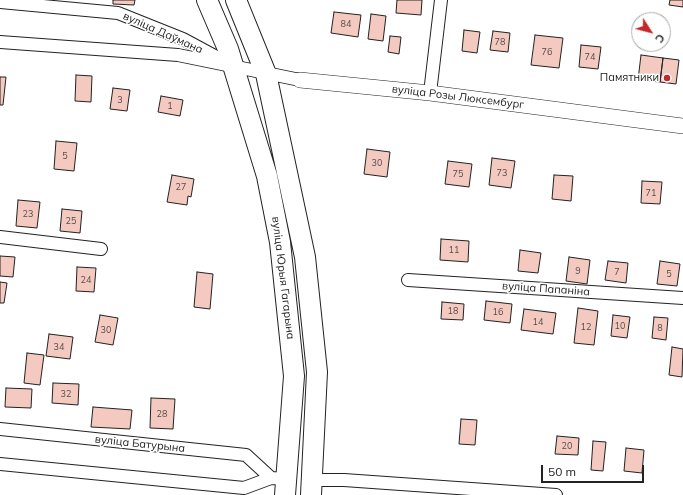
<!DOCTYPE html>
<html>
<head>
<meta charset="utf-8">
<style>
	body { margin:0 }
	#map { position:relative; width:683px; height:495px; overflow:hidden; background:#fff; font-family:Mulish,sans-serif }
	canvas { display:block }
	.north { position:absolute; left:631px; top:12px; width:40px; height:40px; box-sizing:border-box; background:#fff; border:1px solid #a7a7a7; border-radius:50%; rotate:126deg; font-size:11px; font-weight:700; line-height:16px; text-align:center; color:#222 }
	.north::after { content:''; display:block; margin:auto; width:14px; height:18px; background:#c62828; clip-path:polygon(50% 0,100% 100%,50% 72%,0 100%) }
	.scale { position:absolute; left:541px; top:465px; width:103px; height:18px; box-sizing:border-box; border:2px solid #222; border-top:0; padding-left:5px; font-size:12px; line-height:14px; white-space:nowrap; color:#222; -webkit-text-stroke:3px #fff; paint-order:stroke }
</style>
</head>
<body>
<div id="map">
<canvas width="683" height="495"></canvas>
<div class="north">С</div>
<div class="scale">50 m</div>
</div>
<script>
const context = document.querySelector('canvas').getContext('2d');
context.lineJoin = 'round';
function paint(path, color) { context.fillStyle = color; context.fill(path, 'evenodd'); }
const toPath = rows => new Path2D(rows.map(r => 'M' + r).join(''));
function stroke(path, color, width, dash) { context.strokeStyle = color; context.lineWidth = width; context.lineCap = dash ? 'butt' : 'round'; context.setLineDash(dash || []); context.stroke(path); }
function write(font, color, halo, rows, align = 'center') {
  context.font = font + ' Mulish,sans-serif'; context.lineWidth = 3; context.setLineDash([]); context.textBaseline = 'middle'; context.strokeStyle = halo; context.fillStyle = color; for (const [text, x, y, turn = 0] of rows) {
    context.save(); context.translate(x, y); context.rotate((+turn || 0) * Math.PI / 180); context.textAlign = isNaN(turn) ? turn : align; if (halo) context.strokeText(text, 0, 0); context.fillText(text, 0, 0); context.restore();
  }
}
const building = toPath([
	[113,0,135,0,134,5,113,4,113,0],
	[397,0,422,0,421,15,396,13,397,0],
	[670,0,683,0,683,7,669,5,670,0],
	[334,12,361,15,358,37,331,33,334,12],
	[371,14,386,16,383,41,368,39,371,14],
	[464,30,480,32,477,53,462,51,464,30],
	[493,31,510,33,508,52,490,50,493,31],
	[535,35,563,38,559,68,531,65,535,35],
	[390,36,401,37,399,54,388,52,390,36],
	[581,45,601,47,598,69,579,67,581,45],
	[641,55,663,58,660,82,638,80,641,55],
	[663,58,679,60,676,84,660,82,663,58],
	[76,75,92,76,91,102,75,101,76,75],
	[0,77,6,77,3,105,0,105,0,77],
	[113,88,130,90,127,111,110,109,113,88],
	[161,96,183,100,180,116,158,112,161,96],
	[56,141,77,143,74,171,54,169,56,141],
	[367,149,390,152,387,177,364,174,367,149],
	[492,158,515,161,511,188,489,185,492,158],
	[448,161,472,164,469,187,445,184,448,161],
	[172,175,194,179,191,197,188,196,187,205,167,202,172,175],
	[554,175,573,176,571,201,552,199,554,175],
	[642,181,662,182,660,204,641,203,642,181],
	[18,200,40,202,37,228,16,226,18,200],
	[62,209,82,211,80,233,60,231,62,209],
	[441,239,469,241,468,262,440,260,441,239],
	[520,250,541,253,538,273,518,271,520,250],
	[0,256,15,257,13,277,0,276,0,256],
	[569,257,590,260,587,284,566,281,569,257],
	[608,261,628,263,626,283,605,280,608,261],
	[660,261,680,264,677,286,657,284,660,261],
	[77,267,96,268,94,292,76,291,77,267],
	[197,272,213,274,210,309,194,307,197,272],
	[0,282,7,283,4,303,0,303,0,282],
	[486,301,512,304,510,323,484,320,486,301],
	[442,302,464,304,463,320,441,319,442,302],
	[578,308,598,311,594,345,574,343,578,308],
	[524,309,556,313,553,334,521,330,524,309],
	[100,315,118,318,113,345,95,342,100,315],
	[613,315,630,317,627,338,611,336,613,315],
	[654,317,668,318,666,340,652,338,654,317],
	[49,334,73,337,70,359,46,356,49,334],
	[672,347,683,349,682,377,669,375,672,347],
	[27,353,44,355,40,385,24,383,27,353],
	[53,383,79,384,78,405,52,403,53,383],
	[6,388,32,389,31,408,5,407,6,388],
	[151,398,175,399,173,429,150,428,151,398],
	[93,407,132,410,130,429,91,427,93,407],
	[461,419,477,420,475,445,459,444,461,419],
	[557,436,579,438,578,455,555,454,557,436],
	[593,441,606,442,603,471,591,470,593,441],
	[626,448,644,450,642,473,624,471,626,448]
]);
paint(building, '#f3c9c0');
stroke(building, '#222', 1);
const minor = toPath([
	[0,2,118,13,183,39,222,60],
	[0,42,178,55,300,80],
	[430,93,441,0],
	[0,237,101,249],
	[408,280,683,298],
	[0,429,246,455,271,478],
	[0,464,244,488,271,478,286,479],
	[312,480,344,480,556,495]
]);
const tertiary = toPath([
	[300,80,430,93,683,126]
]);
const primary = toPath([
	[207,0,228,49,267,176,280,242,294,376,285,495],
	[236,0,266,74,305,257,317,372,311,495]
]);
stroke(minor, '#222', 14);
stroke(tertiary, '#222', 16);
stroke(primary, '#222', 22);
stroke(minor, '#fff', 12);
stroke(tertiary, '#fff', 15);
stroke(primary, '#fff', 20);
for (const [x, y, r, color] of [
	[667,78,4,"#c62828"]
]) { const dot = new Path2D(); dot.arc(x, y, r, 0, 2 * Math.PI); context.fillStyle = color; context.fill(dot); stroke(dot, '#fff', 1.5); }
write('9px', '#564c4a', null, [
	["84",346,24],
	["78",500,42],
	["76",547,52],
	["74",590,57],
	["3",120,100],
	["1",170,106],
	["5",65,156],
	["30",377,163],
	["73",502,173],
	["75",458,174],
	["27",181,187],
	["71",651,193],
	["23",28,214],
	["25",71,221],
	["11",454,250],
	["9",578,271],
	["7",617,272],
	["5",669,274],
	["24",86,280],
	["18",453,311],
	["16",498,312],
	["14",538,322],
	["10",620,326],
	["12",586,327],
	["8",660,328],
	["30",106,330],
	["34",59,347],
	["32",66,394],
	["28",162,414],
	["20",567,446]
]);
write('11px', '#222', '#fff', [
	["вуліца Даўмана",163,33,24],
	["вуліца Розы Люксембург",458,97,7],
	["вуліца Юрыя Гагарына",283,278,83],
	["вуліца Папаніна",546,289,4],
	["вуліца Батурына",140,444,6]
]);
write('11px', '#222', '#fff', [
	["Памятники",659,78]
], 'right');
</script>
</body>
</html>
